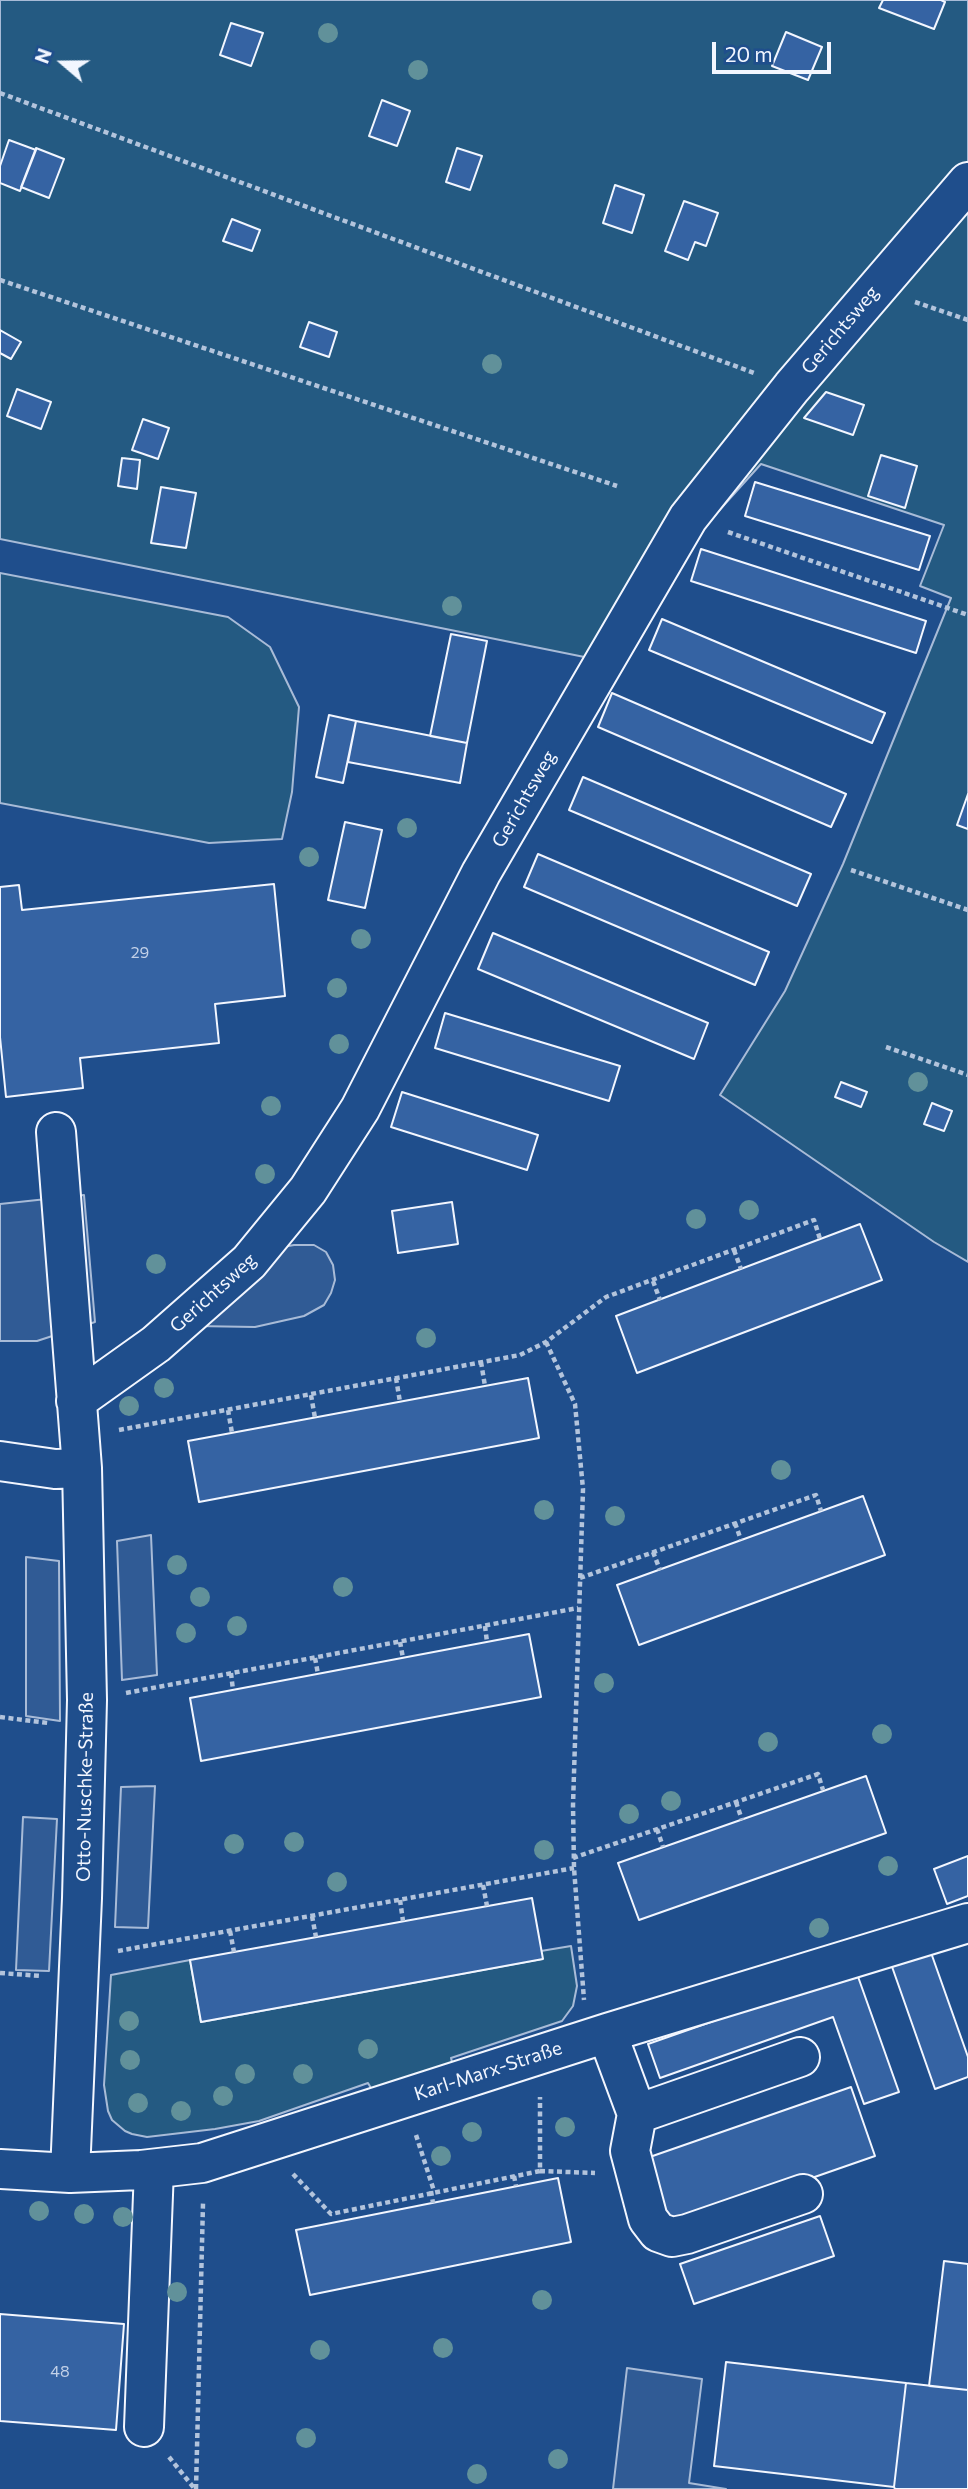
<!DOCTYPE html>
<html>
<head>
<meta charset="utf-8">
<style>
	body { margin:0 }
	#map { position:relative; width:968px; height:2489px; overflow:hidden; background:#1f4e8c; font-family:Commissioner,sans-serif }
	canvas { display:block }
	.north { position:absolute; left:28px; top:28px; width:70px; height:70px; -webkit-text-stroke:5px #1f4e8c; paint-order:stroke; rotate:290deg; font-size:19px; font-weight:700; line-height:28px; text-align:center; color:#f2f6ff }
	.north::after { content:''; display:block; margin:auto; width:24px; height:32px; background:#f2f6ff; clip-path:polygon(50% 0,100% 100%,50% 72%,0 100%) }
	.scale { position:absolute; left:712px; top:42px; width:119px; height:32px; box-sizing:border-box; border:4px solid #f2f6ff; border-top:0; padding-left:9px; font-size:21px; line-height:24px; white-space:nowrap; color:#f2f6ff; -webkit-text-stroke:5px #1f4e8c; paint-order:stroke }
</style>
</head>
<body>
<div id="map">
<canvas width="968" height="2489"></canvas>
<div class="north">N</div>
<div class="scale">20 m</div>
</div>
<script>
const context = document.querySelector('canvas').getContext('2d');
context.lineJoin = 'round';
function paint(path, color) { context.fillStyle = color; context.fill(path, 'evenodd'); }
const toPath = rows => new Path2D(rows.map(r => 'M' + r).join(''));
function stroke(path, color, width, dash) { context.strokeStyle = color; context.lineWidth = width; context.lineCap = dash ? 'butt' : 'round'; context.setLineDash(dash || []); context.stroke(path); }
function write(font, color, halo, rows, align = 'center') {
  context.font = font + ' Commissioner,sans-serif'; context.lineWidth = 5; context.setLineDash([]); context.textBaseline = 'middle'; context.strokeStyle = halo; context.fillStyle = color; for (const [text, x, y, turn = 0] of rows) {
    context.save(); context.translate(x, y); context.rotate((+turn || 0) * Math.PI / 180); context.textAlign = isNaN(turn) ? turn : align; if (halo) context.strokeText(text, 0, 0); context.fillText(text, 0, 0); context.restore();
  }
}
const green = toPath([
	[0,0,968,0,968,1262,934,1242,720,1095,785,991,843,864,951,598,920,586,944,525,761,464,697,535,624,665,0,539,0,0],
	[0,573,228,617,270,647,299,707,292,792,282,839,209,843,0,803,0,573],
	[571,1946,577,1986,573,2006,562,2021,451,2058,453,2066,375,2095,368,2083,259,2121,215,2129,147,2137,132,2134,125,2131,112,2120,108,2111,104,2085,111,1975,190,1960,201,2022,542,1959,541,1951,571,1946]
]);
paint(green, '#245a82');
stroke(green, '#a8bbd7', 2);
const parking = toPath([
	[84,1195,95,1322,37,1341,0,1341,0,1204,84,1195],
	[294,1245,314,1245,326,1252,333,1265,335,1280,331,1293,324,1305,304,1316,255,1327,195,1326,283,1247,294,1245],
	[151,1535,157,1675,122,1680,117,1541,151,1535],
	[26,1557,59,1561,60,1721,26,1716,26,1557],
	[155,1786,148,1928,115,1927,121,1787,155,1786],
	[23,1817,57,1819,49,1971,16,1970,23,1817],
	[627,2368,702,2379,689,2483,726,2489,613,2489,627,2368]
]);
paint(parking, '#305b95');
stroke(parking, '#a8bbd7', 2);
const building = toPath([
	[883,0,941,0,945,2,934,29,879,8,883,0],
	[231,23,263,33,251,66,220,55,231,23],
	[786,32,822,47,808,80,772,66,786,32],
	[382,100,410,111,397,146,369,136,382,100],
	[9,140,36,150,20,191,0,183,0,166,9,140],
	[36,148,64,159,49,198,21,187,36,148],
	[457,148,482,156,470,190,446,182,457,148],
	[615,185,644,195,632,233,603,223,615,185],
	[684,201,718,213,706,246,695,242,688,260,665,251,684,201],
	[232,219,260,230,252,251,223,241,232,219],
	[309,322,337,332,329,357,300,347,309,322],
	[0,330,21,342,11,359,0,353,0,330],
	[17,389,51,402,41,429,7,416,17,389],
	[826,392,864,405,853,435,804,418,826,392],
	[143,419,169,428,158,459,132,450,143,419],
	[881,455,917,466,905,508,868,496,881,455],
	[122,458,140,460,137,489,118,486,122,458],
	[755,482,930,536,919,570,745,516,755,482],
	[161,487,196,493,186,548,151,543,161,487],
	[701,549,926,621,916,653,691,581,701,549],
	[662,619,885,713,872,743,649,650,662,619],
	[451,634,487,641,467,743,430,736,451,634],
	[612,693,846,794,831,827,598,727,612,693],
	[329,715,356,721,343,783,316,777,329,715],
	[356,721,467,743,460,783,348,762,356,721],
	[583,777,811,874,797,906,569,810,583,777],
	[968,794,968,829,957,825,968,794],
	[345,822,382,830,365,908,328,900,345,822],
	[538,854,769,952,755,985,524,887,538,854],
	[274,884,285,996,215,1004,219,1043,80,1058,83,1088,6,1097,0,1037,0,887,19,885,22,910,274,884],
	[493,933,708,1023,694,1059,478,969,493,933],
	[445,1013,620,1066,609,1101,435,1048,445,1013],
	[841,1082,867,1092,861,1107,835,1097,841,1082],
	[402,1092,538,1135,527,1170,391,1127,402,1092],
	[932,1103,952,1111,944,1131,924,1124,932,1103],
	[452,1202,458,1244,398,1253,392,1211,452,1202],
	[860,1224,882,1280,637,1373,616,1316,860,1224],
	[528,1378,539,1438,199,1502,188,1441,528,1378],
	[863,1496,885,1555,639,1645,617,1585,863,1496],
	[529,1634,541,1697,201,1761,190,1698,529,1634],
	[866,1776,886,1833,639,1920,618,1863,866,1776],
	[968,1856,968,1896,947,1904,934,1869,968,1856],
	[532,1898,543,1959,201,2022,190,1960,532,1898],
	[929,1947,968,2057,968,2077,935,2089,890,1961,929,1947],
	[856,1971,899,2092,864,2104,833,2017,660,2078,648,2044,856,1971],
	[851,2087,875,2156,668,2228,644,2159,851,2087],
	[558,2178,571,2242,310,2295,296,2230,558,2178],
	[820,2216,834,2256,694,2304,680,2264,820,2216],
	[944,2261,968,2264,968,2390,929,2386,944,2261],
	[0,2314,124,2324,116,2430,0,2421,0,2314],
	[726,2362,906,2383,894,2487,714,2466,726,2362],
	[906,2383,968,2390,968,2489,895,2489,894,2487,906,2383]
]);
paint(building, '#3563a3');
stroke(building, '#f2f6ff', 2);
const minor = toPath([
	[56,1132,82,1468,87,1700,82,1898,70,2173],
	[76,1401,156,1344,249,1262,308,1190,360,1109,481,873,688,518,792,387,968,182],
	[0,1461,55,1469,82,1468],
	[607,2033,637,2114,630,2151,648,2219,658,2232,672,2237,687,2234,803,2194],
	[637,2114,800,2057],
	[0,2169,70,2173,141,2170,202,2163,607,2033,968,1923],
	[144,2427,154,2169]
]);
stroke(minor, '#f2f6ff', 42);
stroke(toPath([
	[0,93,754,373],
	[0,280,617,486],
	[915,302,968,320],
	[728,532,968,615],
	[851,870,968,910],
	[886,1047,968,1075],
	[734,1250,741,1269],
	[653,1281,660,1300],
	[546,1342,575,1404,583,1489,573,1805,574,1868,584,2000],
	[481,1362,485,1386],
	[396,1378,400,1402],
	[311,1395,315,1418],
	[228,1410,232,1433],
	[119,1430,520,1355,546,1342,606,1297,814,1220,820,1239],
	[735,1523,741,1540],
	[653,1552,660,1570],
	[580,1578,816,1495,821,1511],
	[485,1626,487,1642],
	[400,1642,403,1658],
	[315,1658,318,1674],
	[231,1673,233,1690],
	[126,1693,578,1608],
	[0,1717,48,1723],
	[736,1802,742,1820],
	[657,1829,663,1847],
	[573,1858,818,1774,823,1790],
	[483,1885,487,1906],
	[400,1900,403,1921],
	[312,1916,316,1937],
	[230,1931,234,1952],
	[118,1951,574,1868],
	[0,1973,41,1976],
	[416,2135,434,2191],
	[540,2171,595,2173],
	[293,2174,331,2214,540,2171,540,2097],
	[514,2176,516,2186],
	[431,2191,433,2203],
	[169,2457,194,2488],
	[196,2489,203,2203]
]), '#b3c4dc', 4.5, [5, 3.5]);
stroke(minor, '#1f4e8c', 38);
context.fillStyle = '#61919a';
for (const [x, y] of [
	[328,33],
	[418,70],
	[492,364],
	[452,606],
	[407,828],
	[309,857],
	[361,939],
	[337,988],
	[339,1044],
	[918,1082],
	[271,1106],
	[265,1174],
	[749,1210],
	[696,1219],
	[156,1264],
	[426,1338],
	[164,1388],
	[129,1406],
	[781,1470],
	[544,1510],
	[615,1516],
	[177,1565],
	[343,1587],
	[200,1597],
	[237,1626],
	[186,1633],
	[604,1683],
	[882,1734],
	[768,1742],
	[671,1801],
	[629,1814],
	[294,1842],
	[234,1844],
	[544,1850],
	[888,1866],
	[337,1882],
	[819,1928],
	[129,2021],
	[368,2049],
	[130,2060],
	[245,2074],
	[303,2074],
	[223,2096],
	[138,2103],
	[181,2111],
	[565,2127],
	[472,2132],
	[441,2156],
	[39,2211],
	[84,2214],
	[123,2217],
	[177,2292],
	[542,2300],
	[443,2348],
	[320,2350],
	[306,2438],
	[558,2459],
	[477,2474]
]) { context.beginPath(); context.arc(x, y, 10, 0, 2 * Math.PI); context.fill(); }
write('16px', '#c3d1e8', null, [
	["29",140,953],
	["48",60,2372]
]);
write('19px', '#f2f6ff', '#1f4e8c', [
	["Gerichtsweg",840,330,-50],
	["Gerichtsweg",524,799,-60],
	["Gerichtsweg",213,1293,-42],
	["Otto-Nuschke-Straße",85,1787,-89],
	["Karl-Marx-Straße",488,2071,-18]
]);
</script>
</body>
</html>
